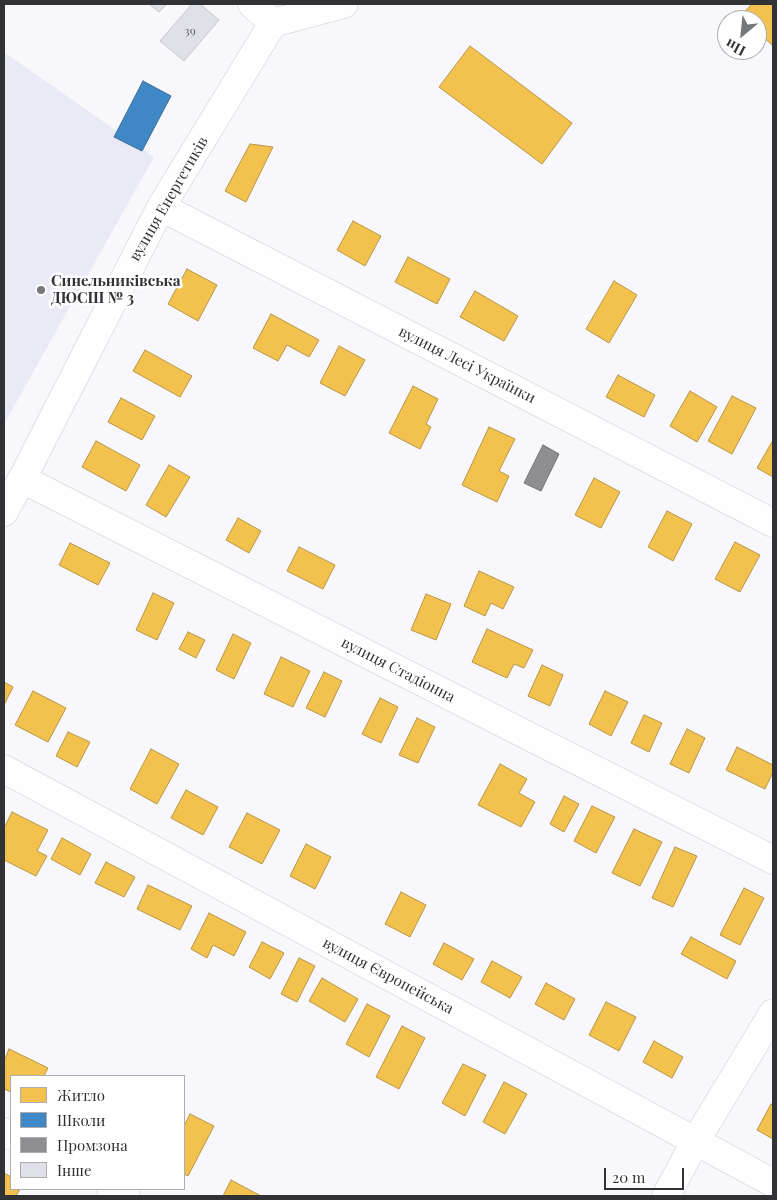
<!DOCTYPE html>
<html>
<head>
<meta charset="utf-8">
<style>
	body { margin:0 }
	#map { position:relative; width:777px; height:1200px; overflow:hidden; background:#f7f7fc; font-family:"Playfair Display",serif }
	canvas { display:block }
	.frame { position:absolute; inset:0; border:5px solid #313236; pointer-events:none }
	.legend { position:absolute; left:10px; top:1075px; width:175px; height:115px; box-sizing:border-box; background:#fff; border:1px solid #adadaf; margin:0; padding:6px 9px; list-style:none; font-size:15px; color:#313236 }
	.legend li { display:flex; align-items:center; gap:10px; height:25px }
	.legend b { width:25px; border:1px solid #adadaf }
	.north { position:absolute; left:717px; top:10px; width:50px; height:50px; box-sizing:border-box; background:#fff; border:1px solid #adadaf; border-radius:50%; rotate:208deg; font-size:14px; font-weight:700; line-height:20px; text-align:center; color:#313236 }
	.north::after { content:''; display:block; margin:auto; width:18px; height:22px; background:#76777b; clip-path:polygon(50% 0,100% 100%,50% 72%,0 100%) }
	.scale { position:absolute; left:604px; top:1168px; width:80px; height:22px; box-sizing:border-box; border:2px solid #313236; border-top:0; padding-left:6px; font-size:15px; line-height:18px; white-space:nowrap; color:#313236; -webkit-text-stroke:4px #fff; paint-order:stroke }
</style>
</head>
<body>
<div id="map">
<canvas width="777" height="1200"></canvas>
<div class="frame"></div>
<ul class="legend">
<li><b style="height:14px;background:#f2c14e"></b>Житло</li>
<li><b style="height:14px;background:#3f88c5"></b>Школи</li>
<li><b style="height:14px;background:#8d8d92"></b>Промзона</li>
<li><b style="height:14px;background:#e0e0e9"></b>Інше</li>
</ul>
<div class="north">Пн</div>
<div class="scale">20 m</div>
</div>
<script>
const context = document.querySelector('canvas').getContext('2d');
context.lineJoin = 'round';
function paint(path, color) { context.fillStyle = color; context.fill(path, 'evenodd'); }
const toPath = rows => new Path2D(rows.map(r => 'M' + r).join(''));
function stroke(path, color, width, dash) { context.strokeStyle = color; context.lineWidth = width; context.lineCap = dash ? 'butt' : 'round'; context.setLineDash(dash || []); context.stroke(path); }
function write(font, color, halo, rows, align = 'center') {
  context.font = font + ' "Playfair Display",serif'; context.lineWidth = 5; context.setLineDash([]); context.textBaseline = 'middle'; context.strokeStyle = halo; context.fillStyle = color; for (const [text, x, y, turn = 0] of rows) {
    context.save(); context.translate(x, y); context.rotate((+turn || 0) * Math.PI / 180); context.textAlign = isNaN(turn) ? turn : align; if (halo) context.strokeText(text, 0, 0); context.fillText(text, 0, 0); context.restore();
  }
}
paint(toPath([
	[4,52,154,157,4,424]
]), '#e9eaf5');
const homes = toPath([
	[752,4,773,4,773,46,757,31,757,20,746,20,741,15,752,4],
	[470,46,572,123,542,164,439,87,470,46],
	[250,144,273,147,246,202,225,191,250,144],
	[353,221,381,236,365,266,337,250,353,221],
	[408,257,450,279,437,304,395,282,408,257],
	[187,269,217,285,198,321,168,304,187,269],
	[614,281,637,295,609,343,586,329,614,281],
	[475,291,518,316,504,341,460,317,475,291],
	[271,314,319,340,309,357,287,345,278,361,253,348,271,314],
	[339,346,365,360,345,396,320,383,339,346],
	[145,350,192,376,180,397,133,371,145,350],
	[618,375,655,395,644,417,606,397,618,375],
	[413,386,438,399,426,424,431,427,420,449,389,433,413,386],
	[690,391,717,407,697,442,670,426,690,391],
	[732,396,756,408,732,454,708,441,732,396],
	[121,398,155,416,142,440,108,422,121,398],
	[489,427,515,439,499,471,509,476,497,502,462,485,489,427],
	[773,440,773,477,757,468,773,440],
	[96,441,140,465,126,491,82,467,96,441],
	[169,465,190,477,166,517,146,505,169,465],
	[594,478,620,492,601,528,575,515,594,478],
	[667,511,692,524,673,561,648,547,667,511],
	[238,518,261,531,249,553,226,540,238,518],
	[735,542,760,555,740,592,715,579,735,542],
	[70,543,110,563,98,585,59,565,70,543],
	[299,547,335,565,323,589,287,571,299,547],
	[479,571,514,587,503,609,491,603,485,616,464,606,479,571],
	[153,593,174,603,157,640,136,630,153,593],
	[426,594,451,604,436,640,411,630,426,594],
	[487,629,533,650,524,668,514,664,507,678,472,662,487,629],
	[188,632,205,640,196,658,179,649,188,632],
	[233,634,251,643,234,679,216,670,233,634],
	[281,657,310,671,293,707,264,694,281,657],
	[542,665,563,675,550,706,528,696,542,665],
	[324,672,342,681,325,717,306,708,324,672],
	[4,682,13,687,4,705,4,682],
	[33,691,66,708,48,742,15,725,33,691],
	[605,691,628,702,611,736,589,724,605,691],
	[380,698,398,707,381,743,362,734,380,698],
	[644,715,662,723,649,752,631,743,644,715],
	[417,718,435,727,418,763,399,755,417,718],
	[687,729,705,738,689,773,670,764,687,729],
	[68,732,90,742,77,767,56,756,68,732],
	[737,747,773,765,773,772,765,789,726,770,737,747],
	[151,749,179,764,157,804,130,789,151,749],
	[500,764,527,779,519,793,535,802,521,827,478,805,500,764],
	[186,790,218,807,203,835,171,818,186,790],
	[564,796,579,804,564,832,550,824,564,796],
	[592,806,615,817,596,853,574,841,592,806],
	[12,812,48,830,37,851,47,856,36,876,4,860,4,828,12,812],
	[247,813,280,830,262,864,229,847,247,813],
	[634,829,662,842,640,886,612,873,634,829],
	[62,838,91,854,80,875,51,859,62,838],
	[306,844,331,857,315,889,290,876,306,844],
	[675,847,697,856,673,907,652,898,675,847],
	[106,862,135,877,124,897,95,883,106,862],
	[148,885,192,906,180,930,137,909,148,885],
	[744,888,764,898,740,945,720,935,744,888],
	[401,892,426,905,410,937,385,924,401,892],
	[209,913,246,932,234,956,213,945,207,958,191,949,209,913],
	[691,937,736,961,727,979,681,954,691,937],
	[262,942,284,953,270,979,249,967,262,942],
	[444,943,474,959,462,980,433,964,444,943],
	[299,958,315,966,297,1002,281,994,299,958],
	[492,961,522,977,510,998,481,982,492,961],
	[322,978,358,999,345,1022,309,1001,322,978],
	[546,983,575,999,564,1020,535,1004,546,983],
	[606,1002,636,1017,619,1051,589,1035,606,1002],
	[367,1004,390,1016,369,1057,346,1044,367,1004],
	[402,1026,425,1038,399,1089,376,1077,402,1026],
	[654,1041,683,1057,672,1078,643,1062,654,1041],
	[9,1049,48,1068,44,1076,11,1076,11,1092,4,1089,4,1061,9,1049],
	[463,1064,486,1075,465,1116,442,1103,463,1064],
	[504,1082,527,1094,505,1134,483,1122,504,1082],
	[771,1104,773,1106,773,1139,757,1130,771,1104],
	[190,1114,214,1126,188,1176,184,1174,184,1126,190,1114],
	[4,1173,11,1177,11,1189,20,1189,16,1196,4,1196,4,1173],
	[231,1180,261,1196,223,1196,231,1180]
]);
paint(homes, '#f2c14e');
stroke(homes, '#b89647', 1);
const schools = toPath([
	[143,81,171,96,142,151,114,137,143,81]
]);
paint(schools, '#3f88c5');
stroke(schools, '#3b6e9a', 1);
const industry = toPath([
	[543,445,559,454,541,491,524,483,543,445]
]);
paint(industry, '#8d8d92');
stroke(industry, '#717276', 1);
const building = toPath([
	[149,4,167,4,159,12,149,4],
	[192,4,200,4,219,20,184,61,160,41,192,4]
]);
paint(building, '#e0e0e9');
stroke(building, '#c6c6ca', 1);
const minor = toPath([
	[252,4,273,23],
	[273,23,344,4],
	[161,207,773,523],
	[22,479,773,860],
	[4,512,22,479,161,207,273,23],
	[4,769,773,1183],
	[4,1132,11,1136],
	[111,1189,126,1196],
	[666,1196,695,1142,773,1013]
]);
stroke(minor, '#cacacf', 29);
stroke(minor, '#fefeff', 28);
for (const [x, y, r, color] of [
	[41,290,5,"#76777b"]
]) { const dot = new Path2D(); dot.arc(x, y, r, 0, 2 * Math.PI); context.fillStyle = color; context.fill(dot); stroke(dot, '#fff', 2); }
write('12px', '#606066', null, [
	["39",190,31]
]);
write('15px', '#313236', '#fff', [
	["вулиця Енергетиків",169,199,-60],
	["вулиця Лесі Українки",467,365,27],
	["вулиця Стадіонна",398,670,27],
	["вулиця Європейська",388,976,28]
]);
write('bold 15px', '#313236', '#fff', [
	["Синельниківська",51,281],
	["ДЮСШ № 3",51,298]
], 'left');
</script>
</body>
</html>
